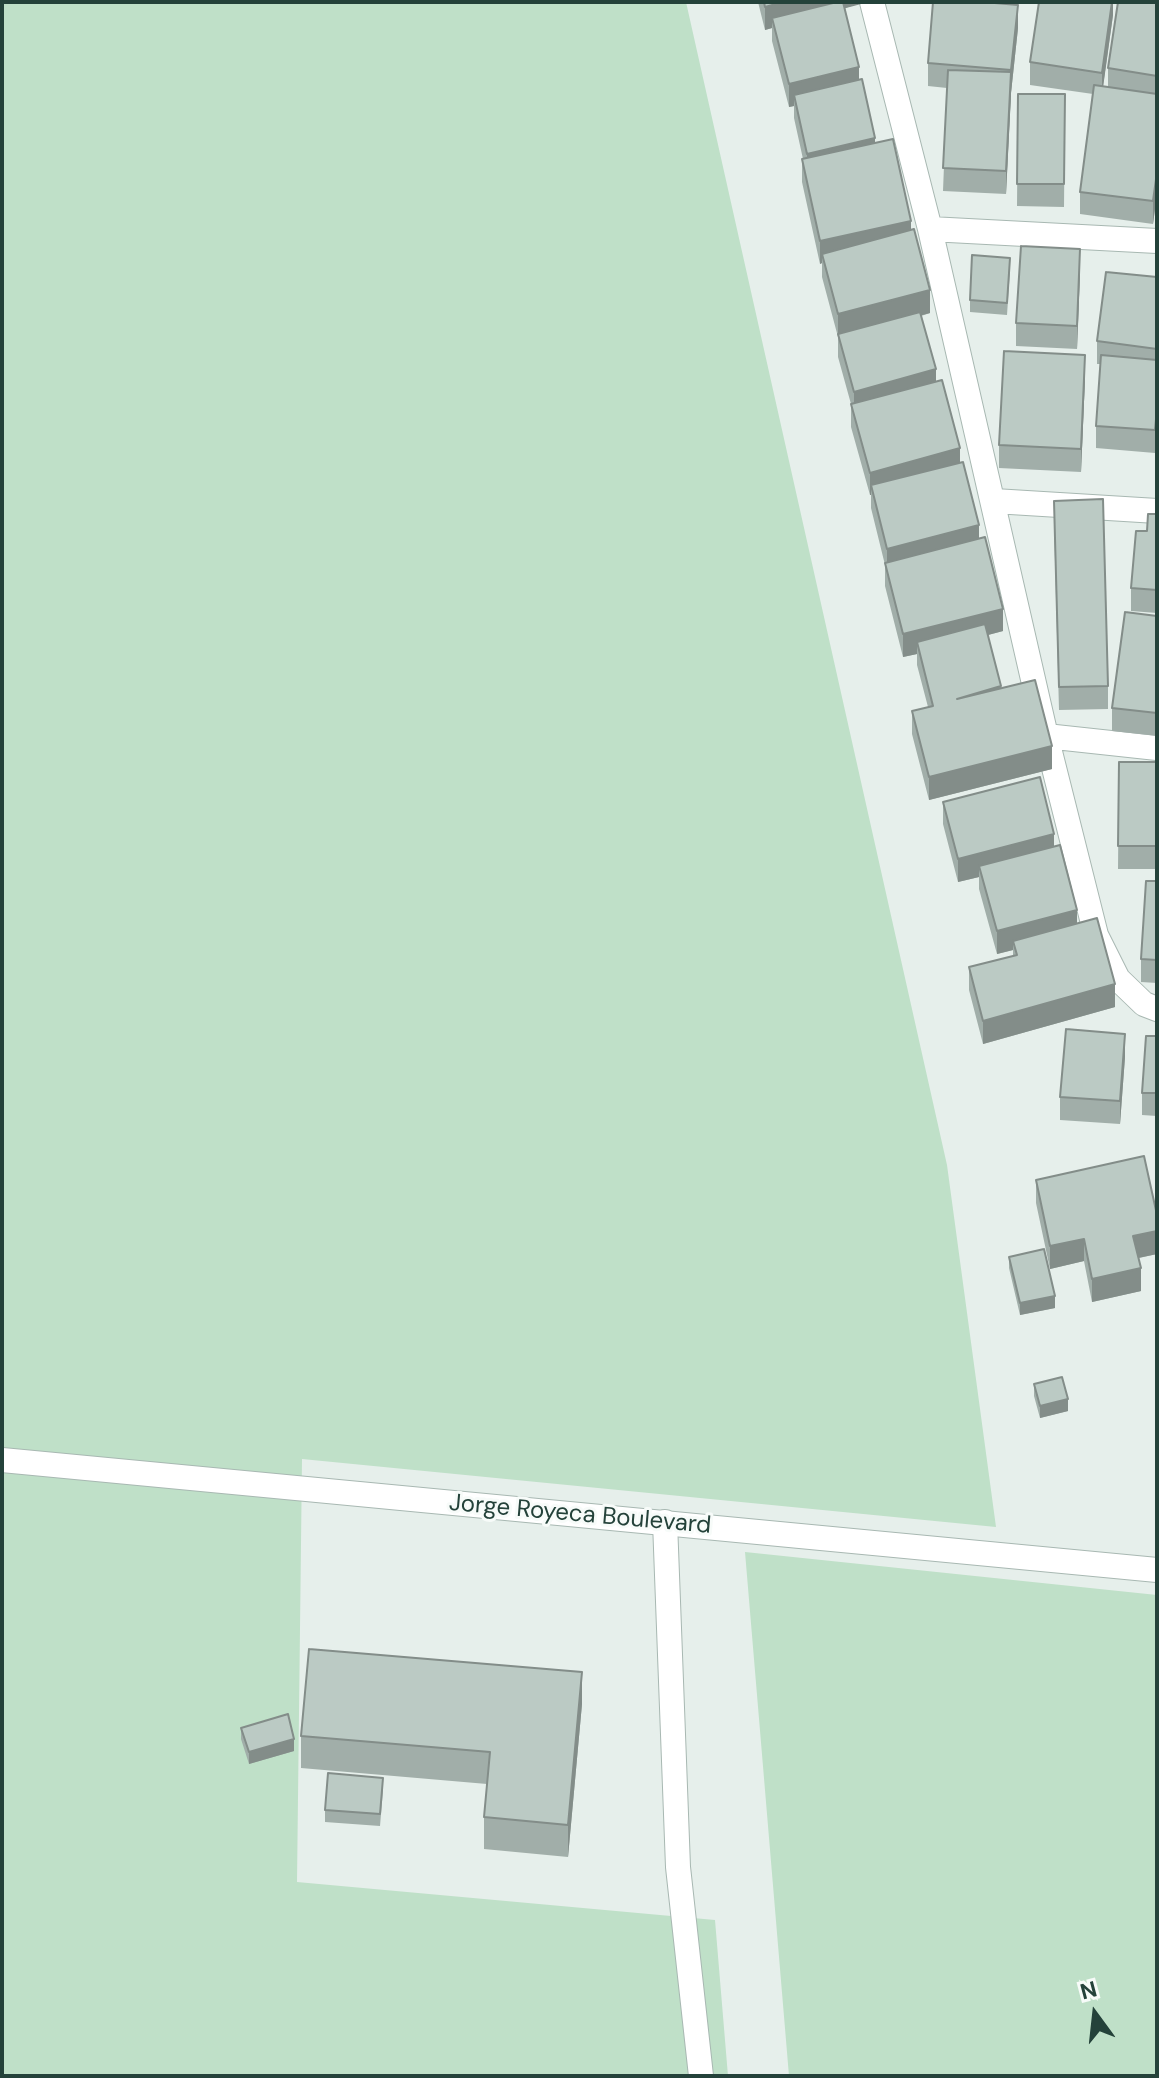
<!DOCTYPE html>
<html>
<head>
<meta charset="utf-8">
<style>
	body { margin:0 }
	#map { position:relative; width:1159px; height:2078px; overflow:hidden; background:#e6efeb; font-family:"DM Sans",sans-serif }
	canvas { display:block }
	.frame { position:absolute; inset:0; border:4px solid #24423a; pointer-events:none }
	.north { position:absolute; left:1055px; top:1974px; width:80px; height:80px; -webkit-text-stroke:6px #f7fbf9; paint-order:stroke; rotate:345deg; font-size:22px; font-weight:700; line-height:32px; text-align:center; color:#24423a }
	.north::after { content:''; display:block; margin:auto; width:28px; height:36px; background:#24423a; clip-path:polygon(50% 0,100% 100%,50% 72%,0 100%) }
</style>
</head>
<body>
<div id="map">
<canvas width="1159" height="2078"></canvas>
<div class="frame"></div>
<div class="north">N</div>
</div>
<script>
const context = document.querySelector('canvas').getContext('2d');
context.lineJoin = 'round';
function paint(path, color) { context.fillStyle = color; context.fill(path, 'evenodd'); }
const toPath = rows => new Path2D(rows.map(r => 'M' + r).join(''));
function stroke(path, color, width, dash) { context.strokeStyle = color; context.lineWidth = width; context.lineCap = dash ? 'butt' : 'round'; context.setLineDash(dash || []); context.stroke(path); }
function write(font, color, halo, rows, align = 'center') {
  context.font = font + ' "DM Sans",sans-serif'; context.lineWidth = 6; context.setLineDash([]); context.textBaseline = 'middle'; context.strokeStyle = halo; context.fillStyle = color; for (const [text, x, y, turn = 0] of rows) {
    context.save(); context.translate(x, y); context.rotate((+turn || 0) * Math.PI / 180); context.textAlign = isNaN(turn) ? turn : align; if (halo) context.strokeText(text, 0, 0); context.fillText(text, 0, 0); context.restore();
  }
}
paint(toPath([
	[2,2,686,2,947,1165,996,1527,302,1459,297,1882,715,1920,728,2076,2,2076],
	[745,1552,1157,1595,1157,2076,789,2076]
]), '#bfe0c8');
const minor = toPath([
	[872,2,930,229,1046,736,1096,935,1118,979,1144,1004,1157,1009],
	[930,229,1157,241],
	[994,501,1157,511],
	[1046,736,1157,748],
	[665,1522,678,1867,701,2076]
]);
const tertiary = toPath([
	[2,1460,1157,1570]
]);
stroke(minor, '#a8b8b2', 26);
stroke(tertiary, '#a8b8b2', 26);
stroke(minor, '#fff', 24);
stroke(tertiary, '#fff', 24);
paint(toPath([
	[758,2,865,2,845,8,859,80,875,143,911,230,930,313,921,316,936,381,960,463,1003,631,988,635,1001,688,1052,769,929,800,912,734,912,711,928,707,917,665,917,654,903,657,885,586,885,565,871,508,871,495,870,495,851,427,851,404,838,357,838,337,822,277,822,263,820,264,802,182,802,159,803,159,794,118,794,106,789,107,772,41,772,28,765,30],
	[1113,2,1113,15,1103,86,1108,87,1108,68,1157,2,1157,194,1153,224,1080,214,1080,192,1093,94,1030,85,1030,62],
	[1018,28,1011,93,1006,194,943,191,947,88,928,86,928,63],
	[1018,94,1065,94,1064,207,1017,206],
	[1010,270,1007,315,970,312,970,300],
	[1080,272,1077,349,1016,346,1016,323],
	[1157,277,1157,431,1155,453,1096,448,1096,426,1101,364,1097,364,1097,341],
	[1085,378,1081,472,999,468,999,445],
	[1157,514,1157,613,1131,611,1131,588,1147,531],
	[1054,524,1108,686,1108,709,1059,710],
	[1157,616,1157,736,1112,731,1112,708],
	[1119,762,1157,762,1157,869,1118,869],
	[943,802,1054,846,1077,923,1115,1007,983,1044,969,990,969,967,1013,956,1013,950,997,954,979,889,979,877,958,882,943,824],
	[1157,881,1157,983,1141,982,1141,959],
	[1157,1036,1157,1116,1142,1115,1142,1093],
	[1125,1057,1120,1124,1060,1120,1060,1097],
	[1036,1180,1157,1215,1157,1254,1139,1258,1141,1291,1092,1302,1084,1261,1050,1269,1036,1203],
	[1009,1257,1055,1308,1020,1315,1009,1268],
	[1034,1384,1068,1411,1040,1418,1034,1396],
	[582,1704,568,1857,484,1849,484,1817,487,1784,301,1768,301,1736],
	[241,1728,294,1751,249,1764,241,1739],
	[383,1790,380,1826,325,1822,325,1810]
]), '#a1aea9');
paint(toPath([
	[783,2,865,2,865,3,774,27,772,18,772,28,765,30,765,7],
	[1112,2,1113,2,1113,15,1102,95,1102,73],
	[1018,5,1018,28,1011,93,1011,70],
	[859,67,859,90,794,95,794,106,789,107,789,84],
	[1011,72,1011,95,1006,194,1006,171],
	[875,138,875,161,807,176,807,154],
	[1157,172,1157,194,1153,224,1153,201],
	[911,221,911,244,822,254,822,263,820,264,820,241],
	[1080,249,1080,272,1077,349,1077,326],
	[930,290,930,313,838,337,838,314],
	[1085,355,1085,378,1081,472,1081,449],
	[936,369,936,392,854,415,854,392],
	[1157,408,1157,431,1155,453,1155,430],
	[960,448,960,470,871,485,871,495,870,495,870,473],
	[979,525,979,548,887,572,887,549],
	[1003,609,1003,631,920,653,917,642,917,654,903,657,903,634],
	[1052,746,1052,769,929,800,929,777],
	[1054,834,1054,857,979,866,979,877,958,882,958,859],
	[1077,910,1077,933,1013,941,1013,950,997,954,997,931],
	[1115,984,1115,1007,983,1044,983,1021],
	[1125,1034,1125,1057,1120,1124,1120,1101],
	[1157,1231,1157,1254,1133,1259,1133,1236],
	[1084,1239,1084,1261,1050,1269,1050,1246],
	[1141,1268,1141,1291,1092,1302,1092,1279],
	[1055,1296,1055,1308,1020,1315,1020,1303],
	[1068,1399,1068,1411,1040,1418,1040,1406],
	[582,1672,582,1704,568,1857,568,1825],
	[294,1739,294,1751,249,1764,249,1752]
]), '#838d89');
const building = toPath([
	[764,2,783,2,765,7,764,2],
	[837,2,843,2,859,67,789,84,772,18,837,2],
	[933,2,983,2,1018,5,1011,70,928,63,933,2],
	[1039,2,1112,2,1102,73,1030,62,1039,2],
	[1118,2,1157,2,1157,76,1108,68,1118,2],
	[948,70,1011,72,1006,171,943,168,948,70],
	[862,79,875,138,807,154,794,95,862,79],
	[1094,85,1157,94,1157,172,1153,201,1080,192,1094,85],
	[1018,94,1065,94,1064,184,1017,184,1018,94],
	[893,139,911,221,820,241,802,159,893,139],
	[914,229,930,290,838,314,822,254,914,229],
	[1021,246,1080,249,1077,326,1016,323,1021,246],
	[972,255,1010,258,1007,303,970,300,972,255],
	[1106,272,1157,277,1157,349,1097,341,1106,272],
	[920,312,936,369,854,392,838,334,920,312],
	[1004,351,1085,355,1081,449,999,445,1004,351],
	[1101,355,1157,360,1157,408,1155,430,1096,426,1101,355],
	[942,380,960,448,870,473,851,404,942,380],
	[963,462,979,525,887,549,871,485,963,462],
	[1103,499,1108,686,1059,687,1054,501,1103,499],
	[1148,514,1157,514,1157,590,1131,588,1136,531,1147,531,1148,514],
	[985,537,1003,609,903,634,885,563,985,537],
	[1125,612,1157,616,1157,713,1112,708,1125,612],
	[985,624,1001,686,957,699,1035,680,1052,746,929,777,912,711,933,706,917,642,985,624],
	[1119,762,1157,762,1157,846,1118,846,1119,762],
	[1040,777,1054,834,958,859,943,802,1040,777],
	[1060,845,1077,910,997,931,979,866,1060,845],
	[1146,881,1157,881,1157,960,1141,959,1146,881],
	[1097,918,1115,984,983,1021,969,967,1017,955,1013,941,1097,918],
	[1066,1029,1125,1034,1120,1101,1060,1097,1066,1029],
	[1146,1036,1157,1036,1157,1093,1142,1093,1146,1036],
	[1144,1156,1157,1215,1157,1231,1133,1236,1141,1268,1092,1279,1084,1239,1050,1246,1036,1180,1144,1156],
	[1044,1249,1055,1296,1020,1303,1009,1257,1044,1249],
	[1062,1377,1068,1399,1040,1406,1034,1384,1062,1377],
	[309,1649,582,1672,568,1825,484,1817,490,1752,301,1736,309,1649],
	[288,1714,294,1739,249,1752,241,1728,288,1714],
	[328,1773,383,1778,380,1814,325,1810,328,1773]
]);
paint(building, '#bbcac4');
stroke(building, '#838d89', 2);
write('24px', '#24423a', '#f7fbf9', [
	["Jorge Royeca Boulevard",580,1515,5]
]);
</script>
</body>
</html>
